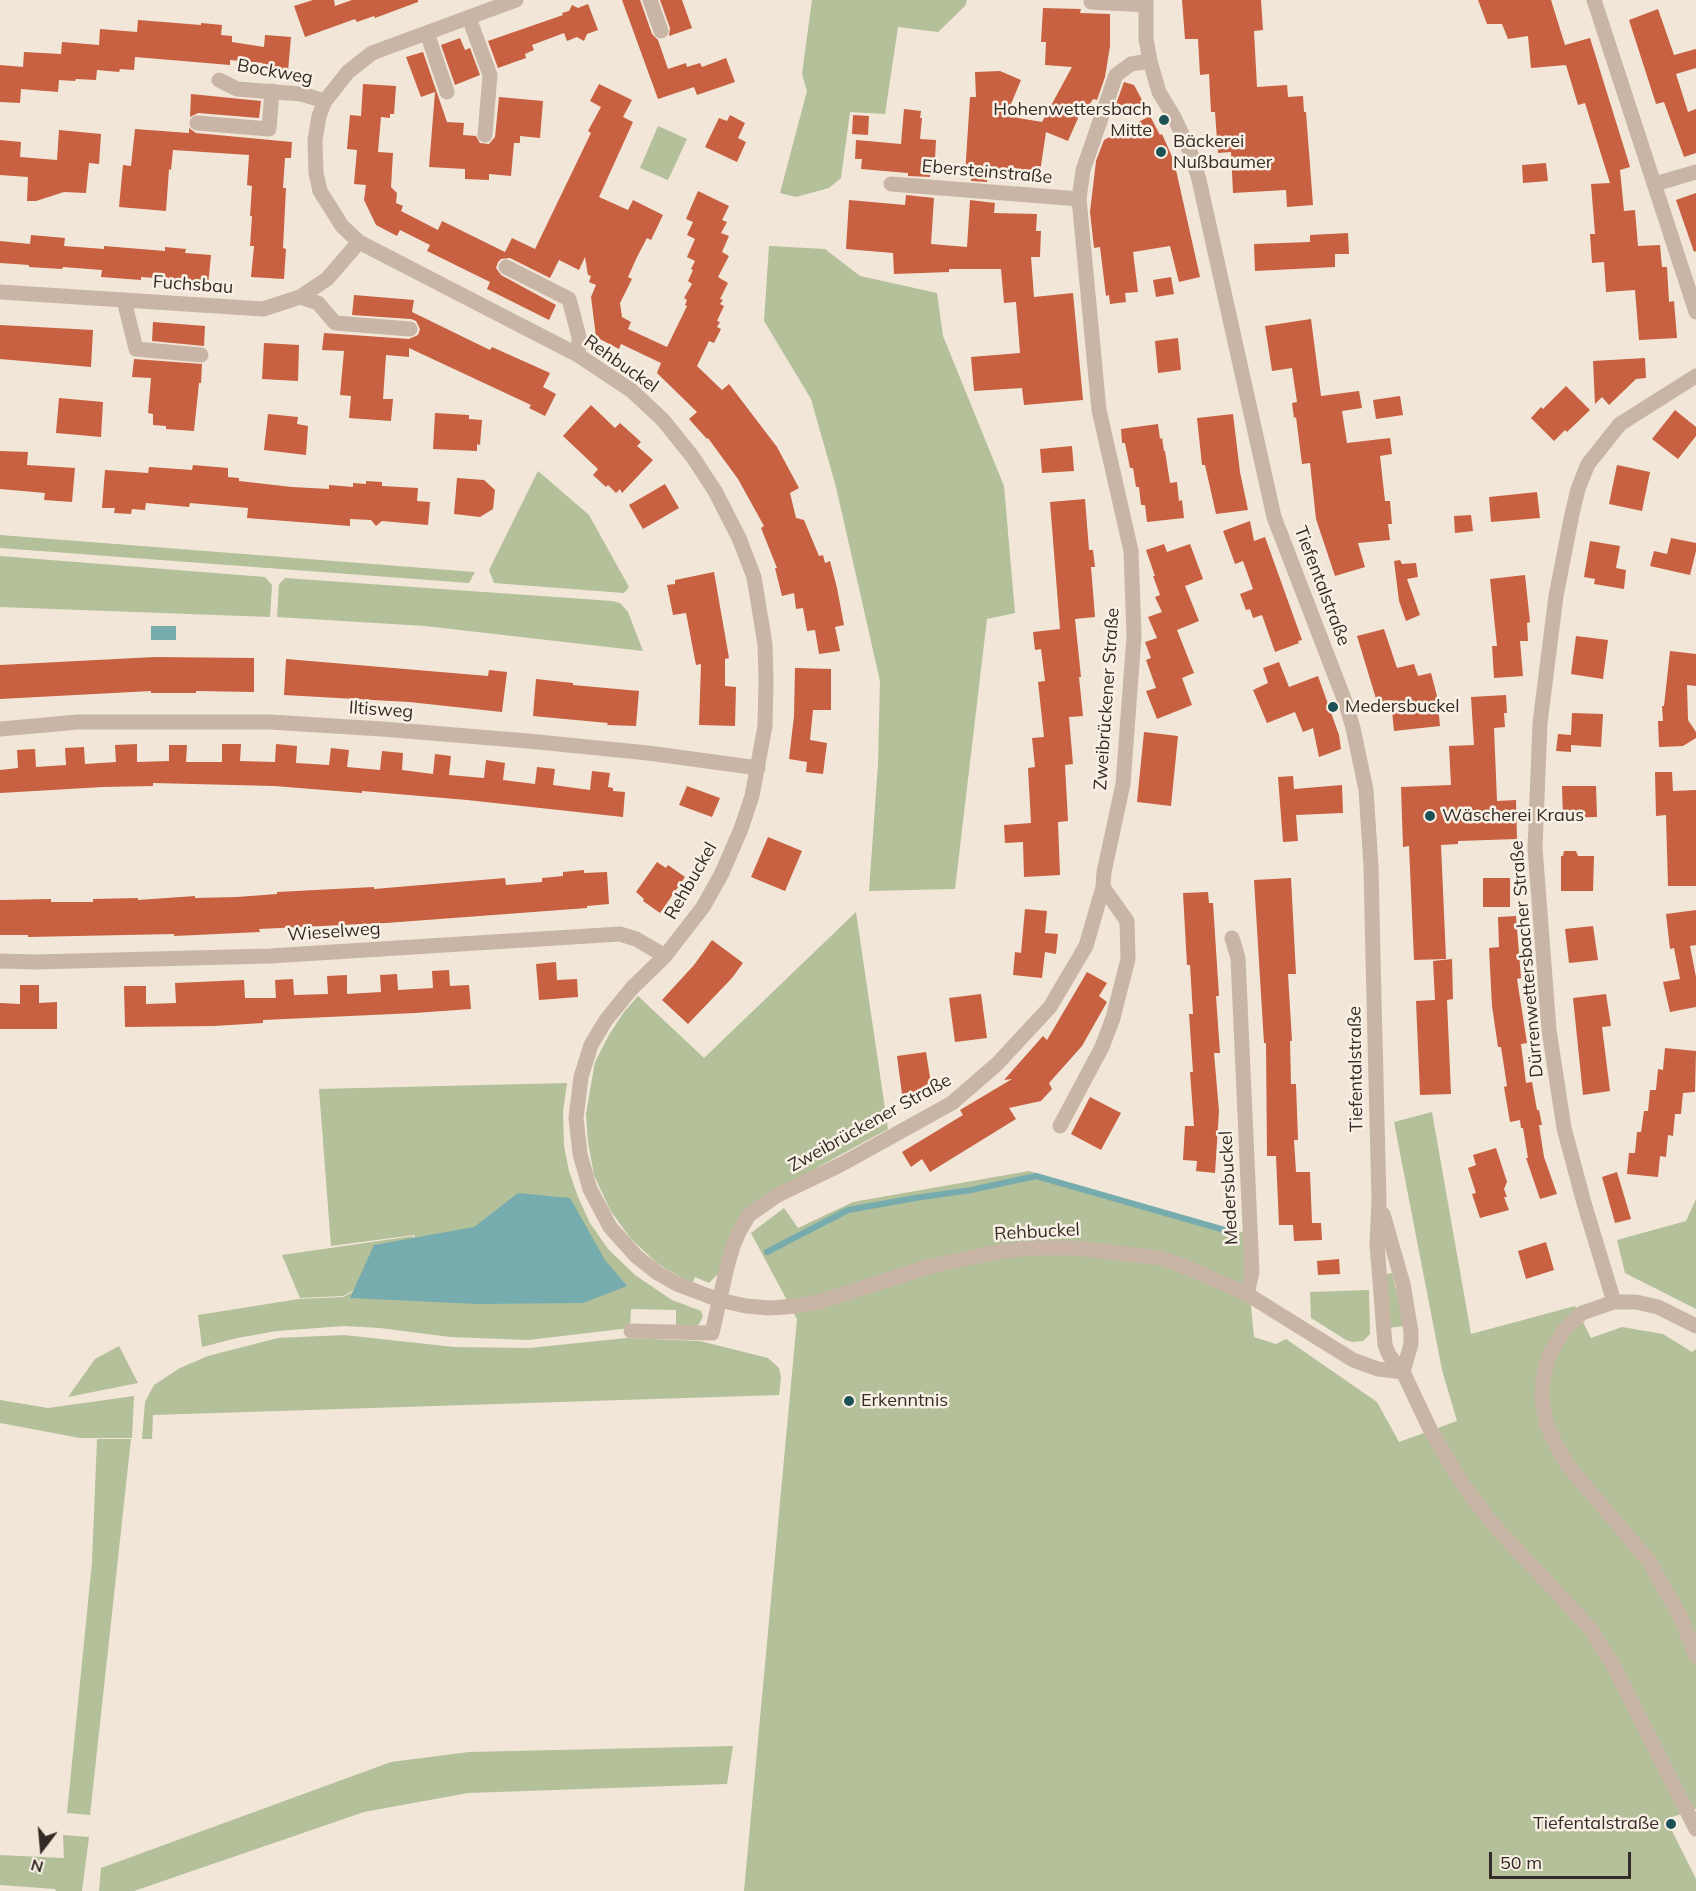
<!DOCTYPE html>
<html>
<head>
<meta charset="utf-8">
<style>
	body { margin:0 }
	#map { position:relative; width:1696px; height:1891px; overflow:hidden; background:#f1e6d8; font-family:Mulish,sans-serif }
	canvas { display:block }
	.north { position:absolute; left:12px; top:1819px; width:60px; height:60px; -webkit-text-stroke:4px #f9f0e5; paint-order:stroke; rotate:196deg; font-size:16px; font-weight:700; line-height:24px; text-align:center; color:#352b26 }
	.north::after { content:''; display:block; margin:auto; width:21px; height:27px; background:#352b26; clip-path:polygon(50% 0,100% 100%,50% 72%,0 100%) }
	.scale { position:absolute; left:1489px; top:1852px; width:142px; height:27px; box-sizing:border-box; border:3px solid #352b26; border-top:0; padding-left:8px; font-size:18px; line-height:21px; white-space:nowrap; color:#352b26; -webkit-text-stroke:4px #f9f0e5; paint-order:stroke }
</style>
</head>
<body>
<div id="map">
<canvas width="1696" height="1891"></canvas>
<div class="north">N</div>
<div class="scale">50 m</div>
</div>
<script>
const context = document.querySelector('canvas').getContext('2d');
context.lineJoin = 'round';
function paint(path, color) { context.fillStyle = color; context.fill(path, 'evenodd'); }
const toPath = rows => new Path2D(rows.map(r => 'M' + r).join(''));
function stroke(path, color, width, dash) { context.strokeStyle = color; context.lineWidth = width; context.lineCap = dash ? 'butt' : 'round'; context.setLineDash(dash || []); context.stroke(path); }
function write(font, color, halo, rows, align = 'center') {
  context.font = font + ' Mulish,sans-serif'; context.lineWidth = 5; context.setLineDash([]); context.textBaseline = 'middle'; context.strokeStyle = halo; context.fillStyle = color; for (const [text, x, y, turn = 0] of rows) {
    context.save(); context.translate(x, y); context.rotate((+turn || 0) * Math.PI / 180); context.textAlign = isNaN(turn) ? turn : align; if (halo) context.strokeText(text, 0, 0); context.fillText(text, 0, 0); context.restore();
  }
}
paint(toPath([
	[812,0,967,0,965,6,938,32,898,27,885,114,850,112,841,178,829,188,796,197,780,193,807,91,802,74],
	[658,126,687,139,668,180,640,168],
	[769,246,825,249,860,276,937,293,943,336,1004,486,1015,613,987,619,955,889,869,891,878,764,880,681,836,487,811,399,764,321],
	[538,471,589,515,629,587,624,593,494,583,489,570],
	[0,535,475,572,469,583,0,548],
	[0,556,265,577,272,585,270,617,0,607],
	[285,578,612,601,620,603,628,612,643,651,425,626,277,617,279,584],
	[856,912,888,1129,765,1196,732,1233,718,1274,709,1283,695,1277,692,1284,658,1264,631,1239,610,1210,594,1175,588,1142,586,1114,595,1062,609,1035,624,1012,638,996,704,1058],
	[567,1083,563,1112,564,1146,569,1171,578,1197,590,1223,608,1249,635,1275,672,1300,701,1311,703,1317,699,1324,694,1327,676,1327,676,1310,631,1309,630,1328,528,1340,450,1337,380,1328,344,1326,277,1331,237,1338,202,1347,198,1315,299,1299,343,1297,418,1257,414,1235,331,1246,319,1089],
	[1432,1112,1471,1334,1575,1306,1591,1338,1622,1327,1663,1334,1692,1352,1696,1349,1696,1809,1666,1819,1696,1879,1696,1891,744,1891,797,1319,751,1233,784,1208,798,1228,853,1202,1029,1171,1244,1233,1254,1337,1276,1344,1286,1339,1377,1402,1399,1442,1457,1421,1442,1370,1394,1122],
	[1696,1199,1696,1309,1625,1273,1617,1240,1686,1221],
	[413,1236,416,1257,343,1296,300,1298,282,1255],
	[1392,1273,1398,1297,1403,1326,1388,1328,1384,1275],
	[1369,1290,1370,1334,1363,1341,1352,1342,1346,1340,1311,1318,1310,1292],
	[344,1335,454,1347,529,1348,627,1338,700,1341,768,1358,779,1368,781,1378,779,1395,153,1415,152,1439,142,1439,145,1402,154,1385,180,1368,208,1356,278,1338],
	[119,1346,138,1383,68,1397,95,1359],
	[134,1396,132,1438,80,1438,0,1423,0,1400,48,1408],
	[97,1439,131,1439,90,1815,67,1813,92,1562],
	[733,1746,727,1784,468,1793,364,1812,134,1891,99,1891,101,1868,391,1762,469,1752],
	[63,1835,89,1837,82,1891,56,1891,55,1889,0,1885,0,1855,64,1858]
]), '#b3c099');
paint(toPath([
	[151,626,176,626,176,640,151,640],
	[518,1193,570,1198,605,1260,627,1286,583,1303,477,1304,350,1298,374,1245,474,1227]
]), '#77acae');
stroke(toPath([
	[767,1252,848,1210,915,1198,971,1190,1036,1176,1235,1233]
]), '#77acae', 6);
paint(toPath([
	[313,0,334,0,335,6,352,0,418,0,418,2,375,18,374,16,357,22,355,19,305,37,294,6],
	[622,0,640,0,652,34,658,40,668,69,686,63,687,67,700,63,702,67,726,58,735,82,697,95,694,87,658,99],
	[660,0,682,0,692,28,669,36,670,28],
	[1182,0,1261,0,1263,30,1254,31,1257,87,1287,85,1288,97,1303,96,1304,112,1306,112,1313,205,1287,207,1286,190,1233,193,1231,152,1218,153,1215,112,1211,112,1209,74,1200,75,1198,39,1185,39],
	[1478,0,1551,0,1565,45,1590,38,1630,167,1620,170,1624,211,1635,210,1638,246,1660,245,1662,267,1667,267,1669,302,1674,301,1677,338,1639,340,1635,290,1606,292,1604,262,1592,263,1590,234,1595,234,1591,184,1610,183,1585,103,1578,105,1566,65,1531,68,1528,36,1508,39,1502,24,1487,24],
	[588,4,598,30,587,34,584,41,577,37,567,41,564,33,532,45,534,50,525,54,526,58,498,68,488,41,563,15,562,13,569,11,572,5,578,8],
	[1043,8,1081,9,1080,13,1110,14,1110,46,1105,77,1097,100,1093,99,1084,114,1082,109,1068,141,1046,132,1039,179,988,171,987,182,971,181,972,175,965,175,970,97,976,97,975,72,1000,71,1021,80,1006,116,1042,122,1072,67,1045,65,1046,42,1041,42],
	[1658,9,1674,55,1696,49,1696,68,1676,74,1688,112,1696,109,1696,153,1684,157,1664,102,1656,104,1629,20],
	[138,20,201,25,201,23,222,25,221,35,232,36,232,42,264,47,265,35,291,37,288,71,262,69,263,63,230,60,230,65,135,57,134,70,120,69,119,72,97,70,96,80,76,79,75,81,59,80,58,92,21,89,20,103,0,102,0,65,23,67,24,52,61,54,62,42,99,45,100,29,137,32],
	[460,38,465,50,470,48,480,75,455,85,441,45],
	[423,52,447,122,464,123,463,135,476,136,480,143,489,144,495,137,499,97,543,101,540,138,520,136,520,143,514,143,511,176,489,174,489,180,465,179,465,169,429,167,435,92,421,97,406,57],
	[1124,82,1134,85,1148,111,1116,104],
	[363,84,396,86,394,114,390,114,390,118,381,117,378,152,393,153,391,187,397,193,396,203,403,206,401,211,438,230,442,221,505,252,512,238,535,249,591,133,588,131,601,107,590,101,599,84,632,100,623,117,633,122,599,197,628,210,633,200,663,215,651,240,647,238,637,257,628,277,632,279,620,303,622,317,631,322,628,329,667,347,687,306,685,305,687,300,684,298,692,284,688,281,693,270,691,269,695,261,687,257,695,239,687,235,693,222,686,219,698,191,729,206,722,220,727,222,721,233,729,236,722,252,729,256,718,277,728,283,720,299,723,300,720,304,724,306,717,321,720,322,717,327,721,329,714,343,709,341,697,366,722,390,729,384,777,447,799,488,790,493,796,518,804,520,819,556,823,555,825,563,830,561,837,588,844,625,835,627,840,651,819,654,815,630,807,631,803,608,796,609,794,593,782,596,775,568,777,568,761,528,764,526,738,479,708,438,707,439,689,419,697,412,657,373,661,363,621,344,619,349,596,337,591,297,596,285,589,282,591,276,588,275,585,257,579,270,559,260,550,278,510,258,501,259,498,262,496,268,501,275,556,305,549,320,487,289,490,282,427,251,430,245,400,230,397,236,376,225,364,200,366,185,354,184,357,150,347,149,350,115,361,116],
	[191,94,261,101,259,118,198,113,190,117],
	[904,109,921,111,920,118,922,118,920,139,936,140,935,159,931,159,930,177,908,176,908,173,861,169,862,159,855,159,856,140,901,144],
	[730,115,745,123,738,138,746,142,737,162,705,147,719,118,727,121],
	[853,115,869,116,868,135,852,134],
	[1150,116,1160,135,1162,134,1174,161,1200,277,1179,282,1170,246,1133,252,1138,292,1125,293,1126,302,1110,304,1109,295,1106,296,1100,247,1094,248,1090,212,1096,161,1104,140],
	[189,128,196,133,292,142,291,158,285,158,283,188,286,188,283,248,286,249,284,279,251,277,254,246,250,246,252,216,250,216,252,186,247,185,249,155,173,150,171,170,169,169,166,211,119,207,123,165,131,166,135,129,189,133],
	[59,130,101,134,99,164,89,163,86,193,64,192,36,201,27,201,28,177,0,175,0,140,21,142,20,157,57,160],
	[1546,163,1548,181,1523,183,1522,165],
	[1696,193,1696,251,1694,252,1676,200],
	[906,195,934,198,931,244,967,247,970,200,995,203,994,213,1037,214,1036,231,1041,231,1040,257,1031,257,1034,297,1073,293,1083,400,1024,405,1022,388,974,391,971,357,1020,353,1016,302,1004,303,1001,269,949,269,949,272,894,274,893,253,846,249,849,200,905,205],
	[1348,233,1349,254,1335,254,1335,267,1255,271,1254,244,1310,242,1310,235],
	[31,235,65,238,64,246,104,249,104,246,165,251,165,247,186,249,185,253,211,255,208,286,183,284,183,280,141,277,141,280,101,277,102,270,63,267,62,269,29,267,29,265,0,263,0,241,30,244],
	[1171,277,1174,294,1156,297,1153,280],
	[354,295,414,300,412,312,490,350,492,347,550,373,543,387,556,394,545,416,529,408,531,405,409,348,409,357,386,355,383,399,393,399,391,421,349,418,351,396,340,395,344,351,322,350,324,333,409,339,418,335,420,329,416,321,411,319,352,315],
	[1311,319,1321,396,1359,391,1362,408,1342,411,1347,443,1390,438,1392,454,1380,456,1385,501,1390,501,1392,524,1388,524,1390,540,1358,543,1365,567,1335,576,1316,519,1310,463,1302,464,1296,417,1294,418,1292,403,1297,402,1292,368,1272,371,1265,326],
	[153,322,205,326,204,346,152,341],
	[0,325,93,330,91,367,0,359],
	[1178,338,1181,370,1158,373,1155,341],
	[264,343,299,345,298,381,262,379],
	[1645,358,1646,378,1636,379,1609,405,1602,397,1595,404,1593,361],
	[134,359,202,364,201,383,199,383,194,431,166,429,166,426,153,425,153,414,148,413,151,378,132,377],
	[1566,386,1590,410,1567,432,1565,430,1554,441,1531,418,1541,407,1543,409],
	[1400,396,1403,415,1376,419,1373,400],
	[59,398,103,402,101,437,56,433],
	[591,405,615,428,620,423,641,442,637,446,653,460,622,493,620,489,616,493,608,485,606,487,593,475,598,469,563,436],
	[1675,410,1696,427,1696,436,1678,459,1652,439],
	[435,413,469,415,469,419,482,420,480,445,477,444,477,451,433,449],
	[268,414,298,417,297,424,308,426,306,455,264,450],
	[1233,414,1240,472,1248,510,1216,514,1205,465,1202,465,1197,418],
	[1158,424,1160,439,1162,438,1164,451,1165,451,1170,483,1177,482,1179,501,1182,500,1184,518,1147,522,1145,505,1141,505,1139,487,1136,487,1133,468,1130,468,1125,443,1122,443,1121,429],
	[1072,446,1074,471,1042,473,1040,449],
	[0,451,28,452,27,465,75,468,72,502,44,500,45,493,0,489],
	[193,465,228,468,228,477,239,478,239,481,292,487,329,489,329,485,353,487,353,483,366,484,366,481,382,482,382,486,418,488,417,501,430,502,428,525,382,521,376,526,371,520,350,519,350,526,247,518,248,508,190,503,189,507,146,503,145,510,132,509,131,514,114,513,115,508,102,508,105,470,148,473,149,467,192,470],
	[1617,465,1650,472,1642,511,1609,504],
	[457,478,484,480,495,490,493,509,480,517,454,514],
	[665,484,679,508,643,529,629,505],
	[1537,492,1540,518,1491,522,1489,497],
	[1085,499,1089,550,1093,550,1095,567,1091,567,1095,617,1075,619,1081,677,1079,677,1083,716,1069,717,1073,764,1065,765,1068,821,1058,822,1060,875,1024,877,1023,842,1005,843,1004,825,1031,823,1028,768,1035,767,1032,738,1044,737,1038,682,1045,681,1041,649,1035,650,1033,632,1060,629,1050,502],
	[1471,515,1473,531,1455,533,1454,516],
	[1250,521,1254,541,1265,537,1302,640,1298,641,1299,643,1275,652,1262,615,1253,618,1250,609,1246,610,1240,594,1253,589,1243,561,1235,564,1223,531],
	[1671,538,1696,543,1696,551,1690,575,1650,566,1654,551,1667,554],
	[1590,541,1620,546,1616,568,1626,570,1624,589,1594,584,1595,579,1584,577],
	[1164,544,1167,552,1190,544,1203,579,1185,586,1199,621,1177,630,1194,673,1182,678,1192,705,1157,719,1146,691,1156,688,1146,660,1151,658,1145,642,1157,638,1148,617,1162,612,1155,597,1160,595,1153,576,1155,576,1146,550],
	[1400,560,1402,564,1416,563,1418,577,1407,579,1420,615,1406,621,1399,601,1394,561],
	[714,572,729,658,725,659,725,686,736,687,735,726,699,725,701,664,696,665,686,613,673,615,667,585,675,584,675,580],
	[1525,575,1530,622,1527,623,1528,641,1520,641,1523,676,1494,678,1492,646,1497,646,1490,579],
	[1384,629,1397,668,1414,664,1418,676,1431,673,1437,696,1440,726,1394,731,1391,700,1377,702,1357,636],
	[1576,636,1608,640,1603,679,1571,674],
	[1670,651,1696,654,1696,686,1687,685,1688,720,1696,732,1696,738,1683,746,1659,747,1658,721,1663,721,1662,706,1664,706],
	[155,657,254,658,254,692,196,691,196,693,151,693,151,691,0,699,0,665],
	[286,659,488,676,489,670,507,672,502,712,409,702,284,695],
	[1279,662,1289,687,1318,676,1339,735,1341,749,1319,757,1313,728,1303,732,1295,712,1267,723,1253,690,1268,683,1263,668],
	[795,668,831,669,831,710,813,710,810,740,827,743,823,774,806,772,807,762,789,759,794,716],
	[536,679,573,683,573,685,639,691,636,726,607,725,608,723,533,716],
	[1506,695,1507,713,1504,713,1505,727,1494,728,1497,801,1516,800,1517,839,1458,841,1458,844,1441,845,1446,959,1414,960,1409,846,1403,847,1401,787,1451,785,1449,746,1474,745,1471,697],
	[1572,713,1603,714,1601,747,1571,745,1571,752,1556,751,1558,734,1571,735],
	[1144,732,1178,736,1171,806,1137,802],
	[137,744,137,762,169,761,169,745,187,745,186,762,222,762,222,744,241,744,240,761,275,762,276,744,297,746,296,763,329,765,331,748,349,750,347,767,380,770,382,751,403,753,402,770,433,774,435,754,451,756,449,775,484,778,486,760,505,763,503,780,535,784,537,767,555,769,553,785,590,790,592,771,610,773,608,787,613,788,613,791,625,792,623,817,467,800,362,791,362,793,274,786,153,783,153,786,103,787,0,793,0,770,18,768,17,750,35,749,36,767,66,765,65,748,84,747,85,764,116,762,115,745],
	[1655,772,1672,772,1673,791,1696,790,1696,886,1668,886,1666,815,1656,816],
	[1293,776,1294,789,1342,785,1343,813,1296,815,1298,841,1283,842,1278,777],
	[687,786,720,798,712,817,679,805],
	[1562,786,1596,786,1597,817,1563,818],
	[768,837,802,851,785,891,751,877],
	[1564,851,1576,851,1578,856,1594,856,1593,891,1561,891,1561,856,1563,856],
	[657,862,666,868,668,865,685,877,660,913,643,901,644,899,636,892],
	[584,870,584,873,607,872,609,904,587,906,587,908,386,923,259,929,260,932,196,935,174,936,174,934,28,937,28,935,0,935,0,900,51,899,51,902,93,902,93,899,138,898,138,900,195,896,195,898,237,897,277,894,277,892,374,887,374,889,505,878,506,885,542,882,542,878,563,876,563,872],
	[1291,878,1296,974,1288,974,1292,1041,1290,1041,1291,1084,1296,1084,1298,1140,1294,1140,1296,1172,1310,1172,1312,1223,1321,1223,1322,1240,1294,1241,1293,1225,1279,1225,1276,1156,1267,1156,1266,1043,1264,1043,1254,880],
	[1483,878,1510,878,1510,907,1483,907],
	[1208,892,1209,903,1213,903,1219,996,1216,996,1220,1053,1214,1053,1219,1111,1215,1173,1196,1171,1197,1161,1183,1160,1185,1126,1194,1126,1190,1072,1193,1072,1189,1014,1193,1014,1190,965,1187,965,1183,893],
	[1025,909,1047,911,1045,933,1058,934,1056,954,1045,952,1042,978,1013,975,1015,952,1021,953],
	[1696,910,1696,945,1690,946,1696,977,1696,1007,1670,1012,1663,982,1680,979,1674,948,1670,949,1666,914],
	[1516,916,1521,978,1517,979,1527,1043,1521,1044,1526,1083,1532,1082,1537,1110,1539,1110,1542,1125,1539,1125,1544,1157,1557,1194,1540,1199,1526,1158,1528,1158,1523,1128,1521,1128,1520,1120,1510,1122,1504,1087,1507,1086,1501,1047,1498,1047,1492,1006,1489,948,1499,947,1498,917],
	[1593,926,1598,960,1569,963,1565,929],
	[712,940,743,963,732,978,688,1024,662,1000,694,965],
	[1452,959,1453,999,1447,1000,1451,1094,1420,1095,1416,1001,1435,1000,1433,961],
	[556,962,557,980,577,979,578,997,539,1000,536,964],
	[449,970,450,986,469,985,471,1009,415,1013,263,1020,263,1023,214,1026,125,1027,124,986,146,986,146,1004,176,1003,175,983,244,980,245,998,276,998,275,980,293,979,294,995,328,994,327,976,347,975,347,994,381,992,380,975,397,974,398,990,433,988,432,971],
	[1087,972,1107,983,1099,996,1107,1002,1082,1046,1049,1083,1052,1089,1041,1101,1009,1108,1016,1119,930,1172,922,1159,911,1167,902,1152,963,1115,960,1110,1012,1079,1004,1080,1043,1036,1047,1040],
	[20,985,39,985,39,1003,57,1002,57,1029,0,1029,0,1003,20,1004],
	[981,994,987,1038,955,1042,949,998],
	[1606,994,1611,1026,1602,1027,1610,1091,1583,1095,1573,998],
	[1665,1048,1696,1051,1695,1092,1683,1093,1681,1114,1675,1114,1673,1136,1668,1135,1666,1157,1660,1156,1658,1177,1627,1174,1629,1153,1635,1153,1637,1132,1641,1132,1644,1111,1648,1111,1650,1090,1656,1090,1658,1069,1663,1070],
	[926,1052,932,1090,902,1094,897,1056],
	[1090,1097,1121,1113,1101,1150,1071,1134],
	[1496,1148,1507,1182,1504,1189,1507,1197,1504,1197,1509,1210,1480,1218,1472,1194,1476,1193,1468,1168,1476,1165,1473,1155],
	[1617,1172,1631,1219,1615,1223,1602,1177],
	[1546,1242,1554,1270,1526,1279,1518,1251],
	[1339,1259,1340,1274,1318,1275,1317,1261]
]), '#c76141');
stroke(toPath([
	[516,0,372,53,348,72,325,101,319,116,315,140,316,173,320,191,342,226,359,242,578,355,632,391,663,420,692,456,715,491,739,538,754,577,765,644,766,680,765,726,752,796,741,829,721,875,703,907,665,956,632,988,606,1020,591,1045,581,1077,576,1118,580,1154,590,1189,610,1227,636,1256,656,1272,677,1284,719,1300,746,1306,770,1308,797,1306,822,1301,931,1266,1002,1251,1034,1248,1076,1248,1161,1258,1193,1270,1247,1294,1353,1360,1378,1369,1403,1372],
	[650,0,661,31],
	[1146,0,1146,39,1150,61,1159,92,1174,117,1192,156,1199,180,1274,517,1346,704,1353,728,1366,790,1371,866,1373,958,1379,1200,1377,1244,1385,1345,1389,1355,1403,1372,1430,1429,1460,1480,1491,1522,1589,1627,1612,1663,1696,1829],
	[1594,0,1696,312],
	[1091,2,1146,5],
	[469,18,490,75,485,135],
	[427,33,447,92],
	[219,80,237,89,301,94,325,101],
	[197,123,269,129,272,91],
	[891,184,1079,199],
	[1655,184,1696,172],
	[506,267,569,299,579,337,578,355],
	[0,292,263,309,300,297,327,279,359,242],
	[300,297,318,303,335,323,410,329],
	[124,300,136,349,201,355],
	[0,729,78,722,270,722,382,729,528,741,648,753,758,768],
	[1232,938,1238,958,1252,1272,1247,1294],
	[0,961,35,962,270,956,620,934,636,939,665,956],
	[1060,1126,1102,1047,1113,1018,1128,959,1127,921,1103,887],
	[1383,1214,1403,1284,1411,1332,1411,1344,1403,1372],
	[1614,1302,1584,1203,1564,1128,1549,1030,1535,848,1540,723,1556,596,1572,514,1578,489,1588,464,1620,424,1696,376],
	[1696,1326,1658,1307,1636,1302,1614,1302,1582,1313,1563,1331,1549,1356,1543,1378,1542,1400,1546,1422,1554,1441,1569,1467,1649,1561,1680,1616,1696,1656],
	[631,1331,712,1333,727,1267,733,1246,739,1232,749,1215,776,1196,842,1164,952,1103,997,1064,1050,1007,1086,946,1103,887,1104,872,1123,784,1134,636,1131,551,1099,410,1079,199,1083,170,1116,75,1131,64,1150,61]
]), '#c9b5a5', 15);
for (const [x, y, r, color] of [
	[1164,120,6,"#1b5256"],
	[1161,152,6,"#1b5256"],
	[1333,707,6,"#1b5256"],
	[1430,816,6,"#1b5256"],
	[849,1401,6,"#1b5256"],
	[1671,1824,6,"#1b5256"]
]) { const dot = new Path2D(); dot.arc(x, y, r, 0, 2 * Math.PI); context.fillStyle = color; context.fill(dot); stroke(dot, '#f9f0e5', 2); }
write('18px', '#352b26', '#f9f0e5', [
	["Bockweg",275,72,10],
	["Ebersteinstraße",987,172,5],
	["Fuchsbau",193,285,4],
	["Rehbuckel",621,364,35],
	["Tiefentalstraße",1322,586,69],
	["Zweibrückener Straße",1107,699,-86],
	["Iltisweg",381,710,4],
	["Rehbuckel",691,881,-60],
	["Wieselweg",334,932,-4],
	["Dürrenwettersbacher Straße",1527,959,-95],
	["Tiefentalstraße",1356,1069,-91],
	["Zweibrückener Straße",870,1123,-29],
	["Medersbuckel",1229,1188,-93],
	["Rehbuckel",1037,1232,-3]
]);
write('18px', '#352b26', '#f9f0e5', [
	["Hohenwettersbach",1152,110,"right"],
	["Mitte",1152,131,"right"],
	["Bäckerei",1173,142],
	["Nußbaumer",1173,163],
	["Medersbuckel",1345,707],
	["Wäscherei Kraus",1442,816],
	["Erkenntnis",861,1401],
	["Tiefentalstraße",1659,1824,"right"]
], 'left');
</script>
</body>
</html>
